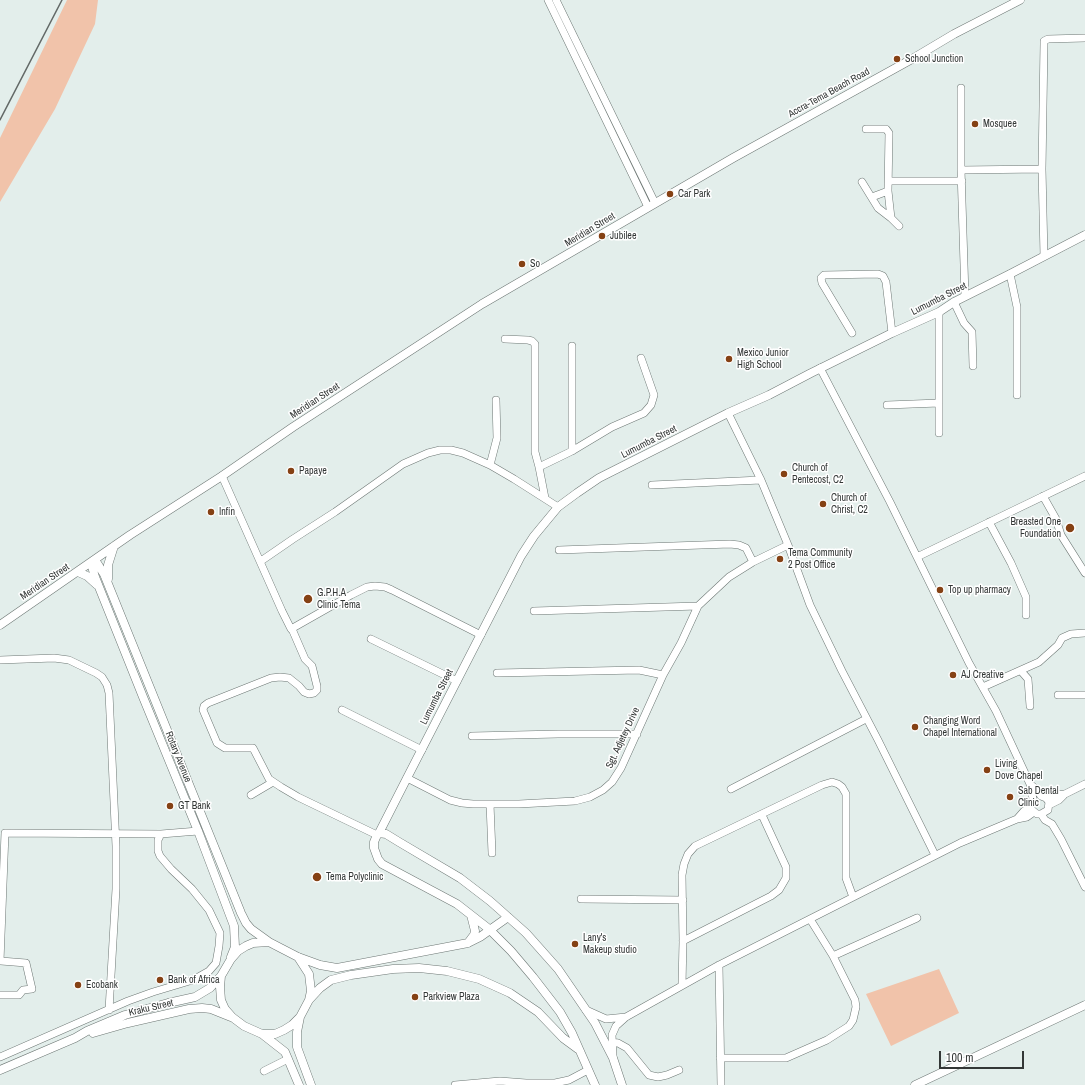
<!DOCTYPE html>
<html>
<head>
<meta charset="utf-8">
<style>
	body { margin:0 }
	#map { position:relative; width:1085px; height:1085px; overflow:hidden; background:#e3eeeb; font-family:"Archivo Narrow",sans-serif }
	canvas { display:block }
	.scale { position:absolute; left:939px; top:1051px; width:85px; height:18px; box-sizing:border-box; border:2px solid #333736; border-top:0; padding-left:5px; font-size:12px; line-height:14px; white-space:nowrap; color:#333736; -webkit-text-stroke:3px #fff; paint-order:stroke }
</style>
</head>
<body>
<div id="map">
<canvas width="1085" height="1085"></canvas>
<div class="scale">100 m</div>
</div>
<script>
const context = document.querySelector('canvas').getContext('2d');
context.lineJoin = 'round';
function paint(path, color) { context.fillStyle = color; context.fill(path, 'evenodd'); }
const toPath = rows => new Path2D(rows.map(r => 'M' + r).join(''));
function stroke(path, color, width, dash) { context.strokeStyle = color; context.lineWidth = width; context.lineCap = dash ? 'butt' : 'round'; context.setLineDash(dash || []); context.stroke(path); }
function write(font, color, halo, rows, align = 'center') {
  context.font = font + ' "Archivo Narrow",sans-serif'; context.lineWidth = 3; context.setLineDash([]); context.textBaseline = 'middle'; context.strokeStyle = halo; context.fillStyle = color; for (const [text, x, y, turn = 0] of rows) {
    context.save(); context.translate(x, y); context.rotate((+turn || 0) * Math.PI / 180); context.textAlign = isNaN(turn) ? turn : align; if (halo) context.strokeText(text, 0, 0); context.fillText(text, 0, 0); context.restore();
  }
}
paint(toPath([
	[67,0,98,0,95,24,55,109,0,202,0,138],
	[939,969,959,1013,891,1046,866,994]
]), '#f1c3aa');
const minor = toPath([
	[548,0,648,207],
	[556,0,655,203],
	[961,88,961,170,1042,169],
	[866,129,886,129,889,133,888,191,891,218,899,226],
	[961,170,965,296],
	[889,181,962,181],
	[862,182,878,208,891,218],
	[872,197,888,191],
	[1044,256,1042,169,1044,44,1044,41,1048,39,1085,38],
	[1010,274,1017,307,1017,395],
	[954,302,964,323,972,332,973,366],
	[852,333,822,283,821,278,824,275,878,274,883,276,886,282,892,333],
	[505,339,528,340,532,341,535,344,535,452,539,467,545,498],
	[572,346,572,451],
	[820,368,890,502,969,663,996,711,1030,784,1033,799,1031,806,1024,811,1017,819],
	[887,405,939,403],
	[728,413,761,480,788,545,810,605,842,671,878,740,935,855],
	[939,433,939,312],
	[490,465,497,438,496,400],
	[539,467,572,451,612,427,644,413,651,405,654,395,641,358],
	[222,476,282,611,291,629,351,595,367,587,375,586,385,587,392,590,481,635],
	[652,485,761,480],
	[1043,496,1056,519,1061,535,1085,573],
	[989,522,1011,563,1026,597,1026,615],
	[559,550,730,544,739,545,746,548,753,562],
	[917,557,1085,476],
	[261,561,293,539,335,512,403,464,428,453,440,450,451,450,463,453,490,465,514,479,558,507],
	[534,611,698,606],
	[292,629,305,659,312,666,317,686,317,690,314,693,309,694,304,692,299,686,289,678,280,677,271,678,208,703,204,706,203,710,217,743,225,748,253,748,269,779,281,787,298,797,377,835],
	[371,639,457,681],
	[0,660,54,658,69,660,96,673,102,677,107,685,109,693,116,846,116,889,109,1010],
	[1021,671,1028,679,1030,706],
	[497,673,639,670,663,675],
	[983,687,1039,662,1058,645,1062,638,1071,634,1085,633],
	[1058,695,1085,695],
	[342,710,422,750],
	[472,736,558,734,637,734],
	[407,778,450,800,462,803,473,804,519,804,575,801,590,797,603,790,612,782,621,768,663,675,681,643,698,606,729,577,753,562,788,545],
	[1030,784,1036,789,1041,796,1046,798,1049,802,1048,810,1041,814],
	[731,789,866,719],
	[251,795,273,782],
	[1046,798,1055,795,1065,794],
	[490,804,492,853],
	[1049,805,1059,800,1065,794,1085,784],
	[1032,810,1037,814,1041,814,1045,820,1052,824,1061,839,1085,887],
	[581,899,683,900],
	[683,941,771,896,779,890,786,878,786,867,762,815],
	[833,956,917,918],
	[0,961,5,833,161,834],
	[719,965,721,1085],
	[682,985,683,941,682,875,684,864,688,854,695,846,822,785,832,782,838,784,842,787,846,794,846,878,853,897],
	[0,995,19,995,23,990,32,989,26,963,1,961],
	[586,1010,606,1019,626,1017],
	[612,1042,618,1043,627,1048,649,1075,658,1077,667,1075,679,1070],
	[613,1056,612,1035,616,1026,626,1017,719,965,960,843,1017,819,1027,817,1034,812],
	[0,1057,128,1001,153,992,193,980,209,971,216,963,219,946,220,933,209,910,192,889,171,869,160,856,158,851,158,840,161,834,198,831],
	[720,1058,786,1058,827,1040,849,1026,853,1020,856,1007,855,1000,833,956,810,919],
	[264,1071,288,1059],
	[455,1085,500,1081,526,1083,555,1083,569,1080,588,1070]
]);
const major = toPath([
	[95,560,104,574,241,913,246,923,251,929,269,942],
	[91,563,95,577,143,697,198,831,234,926,235,947,231,957],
	[78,572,87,576,97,585],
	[108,579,108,565,114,546],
	[0,625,130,535,222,476,293,427,482,304,733,158,912,59,954,34,1020,0],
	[379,833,386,834,399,842,460,878,490,901,526,933,558,969,595,1023,613,1058,622,1085],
	[508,917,480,937,468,943,337,968,320,965,298,957,269,942,253,943,246,946,238,951,231,959,221,976,220,987,221,1000,225,1009,232,1017,244,1026,262,1034,275,1034,284,1030,292,1025,300,1017,309,1000,320,988,331,980,351,975,393,969,419,968,447,971,479,979,510,993,538,1012,563,1038,578,1049],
	[468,943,474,935,475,931,471,915],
	[298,957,309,974,311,991,309,1000],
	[300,1017,297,1032,297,1047,311,1085],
	[93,1033,128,1023,189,1009,202,1008,211,1009,231,1017],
	[262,1034,285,1052,299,1085],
	[0,1070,75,1038,87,1031,125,1015,168,1003,195,997,210,988,221,976],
	[595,1085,572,1033,560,1012,533,977,511,951,489,929,457,904,382,864,378,859,374,848,374,842,377,835,379,833,407,778,521,556,534,536,558,507,577,493,599,478,728,413,769,395,811,373,892,333,939,312,954,302,1010,274,1085,235],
	[915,1085,1085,1005]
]);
stroke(minor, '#6d7774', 8);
stroke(major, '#6d7774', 9);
stroke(minor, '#fff', 7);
stroke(major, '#fff', 8);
stroke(toPath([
	[0,120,62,0]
]), '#636967', 1.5);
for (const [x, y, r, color] of [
	[897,59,4,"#854114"],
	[975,124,4,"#854114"],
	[670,194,4,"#854114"],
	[602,236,4,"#854114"],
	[522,264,4,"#854114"],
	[729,359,4,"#854114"],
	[291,471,4,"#854114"],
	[784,474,4,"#854114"],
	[823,504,4,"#854114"],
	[211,512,4,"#854114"],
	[1070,528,5,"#854114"],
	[780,559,4,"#854114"],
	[940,590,4,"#854114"],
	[308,599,5,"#854114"],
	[953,675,4,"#854114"],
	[915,727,4,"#854114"],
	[987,770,4,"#854114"],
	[1010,797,4,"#854114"],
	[170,806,4,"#854114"],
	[317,877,5,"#854114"],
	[575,944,4,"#854114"],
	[160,980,4,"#854114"],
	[78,985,4,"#854114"],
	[415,997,4,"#854114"]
]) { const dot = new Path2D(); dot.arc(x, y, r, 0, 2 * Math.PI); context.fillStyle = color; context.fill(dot); stroke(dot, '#fff', 1.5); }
write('10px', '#333736', '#fff', [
	["School Junction",905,59],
	["Mosquee",983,124],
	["Car Park",678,194],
	["Jubilee",610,236],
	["So",530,264],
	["Mexico Junior",737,353],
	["High School",737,365],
	["Church of",792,468],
	["Pentecost, C2",792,480],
	["Papaye",299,471],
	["Church of",831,498],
	["Christ, C2",831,510],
	["Infin",219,512],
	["Breasted One",1061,522,"right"],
	["Foundation",1061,534,"right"],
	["Tema Community",788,553],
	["2 Post Office",788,565],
	["Top up pharmacy",948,590],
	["G.P.H.A",317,593],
	["Clinic Tema",317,605],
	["AJ Creative",961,675],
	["Changing Word",923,721],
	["Chapel International",923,733],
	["Living",995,764],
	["Dove Chapel",995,776],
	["Sab Dental",1018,791],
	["Clinic",1018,803],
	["GT Bank",178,806],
	["Tema Polyclinic",326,877],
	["Lany's",583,938],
	["Makeup studio",583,950],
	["Bank of Africa",168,980],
	["Ecobank",86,985],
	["Parkview Plaza",423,997]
], 'left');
write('10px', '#333736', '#fff', [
	["Accra-Tema Beach Road",829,93,-29],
	["Meridian Street",590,230,-31],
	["Lumumba Street",939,299,-27],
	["Meridian Street",315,401,-33],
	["Lumumba Street",649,442,-27],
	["Meridian Street",45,582,-34],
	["Lumumba Street",437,697,-63],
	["Sgt. Adjetey Drive",623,738,-65],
	["Rotary Avenue",178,757,68],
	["Kraku Street",151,1008,-13]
]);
</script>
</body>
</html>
